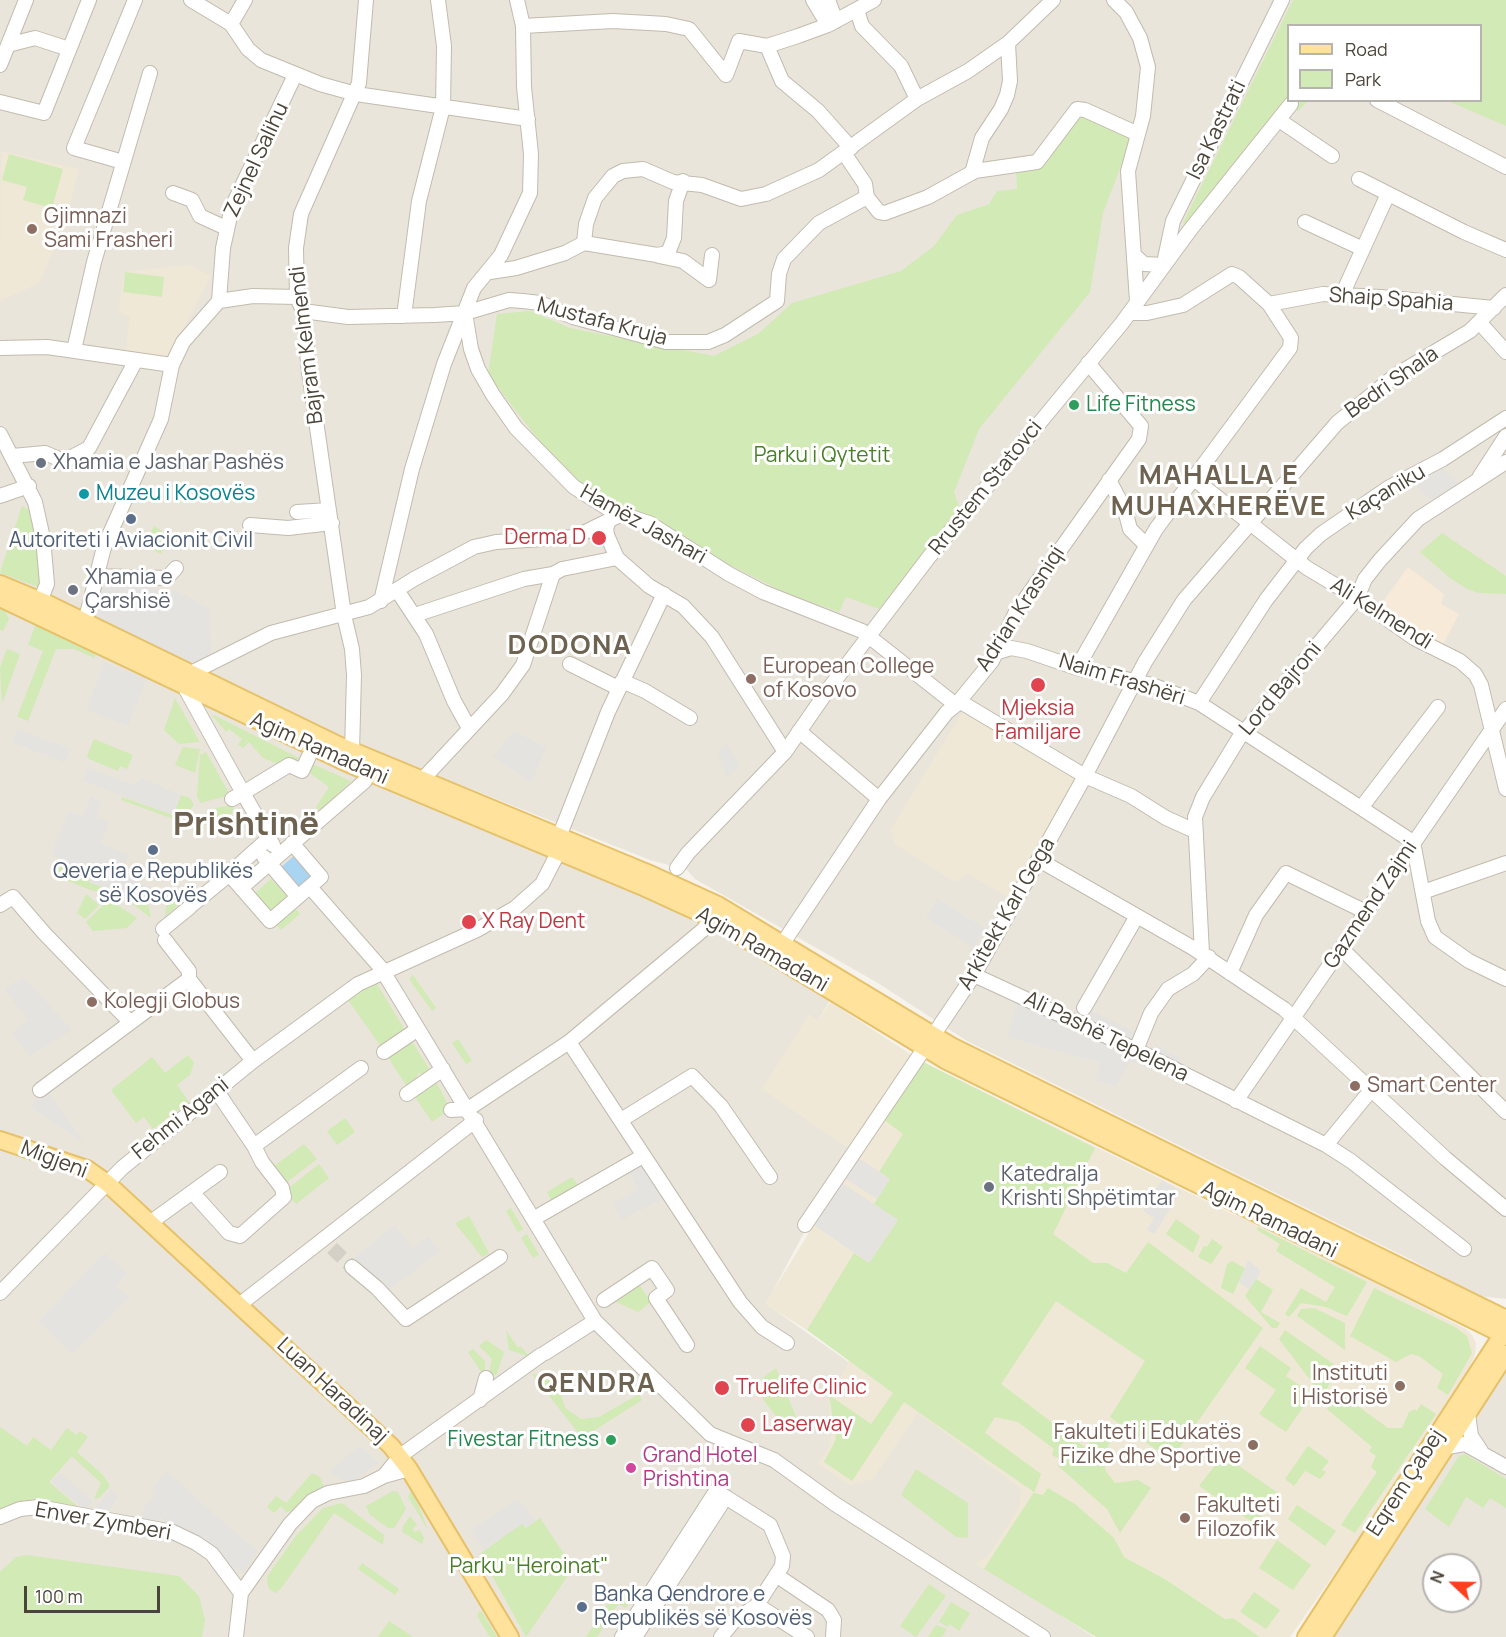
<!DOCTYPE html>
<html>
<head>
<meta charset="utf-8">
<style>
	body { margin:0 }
	#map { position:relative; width:1506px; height:1637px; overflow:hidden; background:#f6f3ec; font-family:Manrope,sans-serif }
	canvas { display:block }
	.legend { position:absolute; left:1287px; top:24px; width:195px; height:78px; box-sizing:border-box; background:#fff; border:2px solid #b7b4b0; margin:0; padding:8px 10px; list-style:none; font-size:18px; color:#4b4439 }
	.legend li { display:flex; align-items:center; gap:12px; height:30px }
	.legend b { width:30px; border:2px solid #b7b4b0 }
	.north { position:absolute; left:1422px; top:1553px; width:60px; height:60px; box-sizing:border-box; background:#fff; border:2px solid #b7b4b0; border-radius:50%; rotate:292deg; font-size:16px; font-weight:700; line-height:24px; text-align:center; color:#4b4439 }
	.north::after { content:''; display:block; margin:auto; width:21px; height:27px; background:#fc3f1d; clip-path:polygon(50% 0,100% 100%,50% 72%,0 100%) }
	.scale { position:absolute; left:24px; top:1586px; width:136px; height:27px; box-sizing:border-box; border:3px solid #4b4439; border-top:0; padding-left:8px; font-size:18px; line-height:21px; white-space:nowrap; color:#4b4439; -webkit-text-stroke:4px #fff; paint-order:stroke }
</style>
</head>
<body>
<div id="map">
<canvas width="1506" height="1637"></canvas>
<ul class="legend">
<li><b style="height:8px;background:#ffe39c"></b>Road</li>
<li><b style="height:16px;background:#d2eab5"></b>Park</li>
</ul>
<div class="north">N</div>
<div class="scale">100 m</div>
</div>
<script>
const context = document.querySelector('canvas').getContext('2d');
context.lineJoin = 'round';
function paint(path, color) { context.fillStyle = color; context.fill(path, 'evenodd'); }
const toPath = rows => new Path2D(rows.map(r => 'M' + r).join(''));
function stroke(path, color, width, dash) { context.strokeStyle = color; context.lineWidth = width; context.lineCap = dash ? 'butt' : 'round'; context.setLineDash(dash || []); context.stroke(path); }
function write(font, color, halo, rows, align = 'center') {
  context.font = font + ' Manrope,sans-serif'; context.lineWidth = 6; context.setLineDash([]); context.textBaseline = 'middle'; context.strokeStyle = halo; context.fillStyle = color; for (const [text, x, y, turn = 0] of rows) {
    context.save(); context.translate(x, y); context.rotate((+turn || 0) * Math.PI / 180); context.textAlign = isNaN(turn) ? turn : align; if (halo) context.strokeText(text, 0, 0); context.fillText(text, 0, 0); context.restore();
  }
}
paint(toPath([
	[0,0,1506,0,1506,1299,1478,1296,1414,1261,967,1041,878,983,695,879,687,870,650,860,375,751,249,694,47,596,41,514,30,478,0,427],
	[1288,26,1480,26,1480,100,1288,100],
	[0,442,30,500,44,556,40,598,0,582],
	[0,601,649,891,834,993,818,1021,808,1015,849,1148,766,1304,1028,1488,1018,1517,1060,1615,1094,1637,0,1637],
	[1506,1361,1506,1637,1331,1637,1385,1557],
	[1434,1565,1470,1565,1470,1601,1434,1601]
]), '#eae5da');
paint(toPath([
	[1408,567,1444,594,1441,604,1459,614,1442,647,1379,607]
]), '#f7ead8');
paint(toPath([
	[1,151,79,169,59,247,55,248,39,283,0,301],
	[190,265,211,276,167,360,125,358,130,316,122,315,119,310,124,272],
	[963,711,1077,780,1007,897,969,874,955,882,895,844,891,829],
	[830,1002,921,1061,1232,1214,1251,1220,1466,1329,1472,1335,1476,1343,1475,1355,1468,1371,1355,1544,1290,1637,1260,1637,1233,1618,1225,1619,1165,1579,1124,1557,1034,1493,984,1569,975,1564,989,1555,1018,1509,1022,1490,918,1413,873,1479,849,1485,818,1464,831,1443,829,1395,849,1362,846,1354,765,1304,810,1231,807,1229,838,1184,828,1177,849,1149,762,1089,809,1015,818,1021]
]), '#efe8d6');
paint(toPath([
	[1293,0,1506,0,1506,126,1448,101,1480,100,1480,26,1288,26,1288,100,1308,101,1298,111,1286,101,1233,164,1188,225,1183,223],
	[1086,114,1132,137,1103,213,1090,292,979,429,954,492,960,509,879,609,846,597,839,612,786,593,615,508,559,466,488,375,497,314,530,311,570,328,714,356,758,334,792,303,901,271,934,246,957,215,989,204,997,191,1017,189,1016,169,1046,164,1074,122],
	[9,154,63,169,52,208,23,200,27,187,2,180],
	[125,272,164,277,162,297,123,292],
	[22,506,29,510,37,545,41,588,0,573],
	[154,526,171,537,161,554,143,546],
	[1442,533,1506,576,1506,594,1479,593,1467,589,1450,578,1420,552],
	[0,606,4,608,9,619,3,631,0,630],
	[37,621,97,651,94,658,74,649,56,649,28,721,17,717,43,651,28,645],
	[7,649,20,654,2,704,0,668],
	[175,698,197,737,200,742,179,744,164,730],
	[212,715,214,715,303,760,301,763,285,760,278,764,263,758,249,742,243,748,238,744,242,739,229,729,226,732],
	[94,739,133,755,127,769,120,766,118,771,89,759,87,756],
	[183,747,200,749,195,773,175,765],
	[206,752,230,795,200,803,197,796,200,755],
	[310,763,351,781,320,812,316,807,329,787,306,770],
	[181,795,190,798,194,805,179,821,121,800,122,797,173,815],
	[235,805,225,828,203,824,197,819,212,809,214,814,218,813,215,808],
	[62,859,89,876,102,888,125,892,147,900,151,918,121,895,93,891,53,875],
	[271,879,291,900,270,918,252,896],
	[86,894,99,905,85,919,77,913],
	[168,894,182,902,165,916],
	[105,903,117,905,137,918,127,928,93,931,86,922],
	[292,905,300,914,281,930,273,921],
	[413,975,436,1008,432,1011,409,979],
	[368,984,377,984,405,1030,382,1048,348,1000],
	[458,1039,472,1061,466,1064,452,1043],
	[409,1041,413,1043,431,1072,426,1075,418,1073,416,1082,408,1088,387,1056],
	[188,1055,194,1063,190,1075,177,1085,189,1102,153,1129,144,1117,136,1123,111,1090,152,1057,165,1073],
	[921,1061,1095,1148,1053,1234,1093,1263,1107,1263,1126,1273,1148,1242,1263,1328,1171,1460,1110,1417,1145,1361,1056,1301,1001,1384,1086,1448,1103,1424,1125,1439,1110,1442,1104,1454,1105,1470,1115,1483,1138,1480,1151,1488,1120,1533,1107,1509,1058,1466,1060,1459,1052,1455,1054,1449,1018,1422,995,1417,985,1433,1041,1474,1034,1493,1043,1495,1048,1488,1075,1504,1114,1538,1124,1557,1165,1579,1225,1619,1233,1618,1260,1637,1096,1637,984,1569,1034,1492,904,1402,852,1481,824,1462,836,1439,829,1395,871,1424,893,1393,807,1330,854,1253,869,1263,898,1220,874,1204,890,1179,879,1172,903,1134,883,1119],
	[434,1077,450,1109,432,1122,413,1094],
	[345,1118,355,1132,337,1145,327,1131],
	[304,1144,317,1159,287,1182,274,1166],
	[319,1164,329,1178,296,1204,285,1191],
	[572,1177,580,1188,553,1204,547,1192],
	[511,1208,523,1229,518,1232,506,1211],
	[469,1216,489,1253,482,1257,455,1223],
	[1176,1219,1200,1236,1193,1253,1166,1234],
	[1258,1227,1367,1282,1347,1316,1326,1307,1301,1303,1289,1317,1285,1314,1301,1288,1326,1302,1335,1287,1276,1251,1280,1244,1257,1230],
	[527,1234,539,1255,533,1258,521,1238],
	[1212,1239,1223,1247,1211,1264,1198,1257,1204,1246,1207,1247],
	[1232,1261,1245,1268,1233,1294,1221,1288,1227,1264],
	[1256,1279,1273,1290,1261,1312,1280,1323,1277,1328,1272,1328,1245,1296],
	[636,1280,651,1302,638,1312,607,1298],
	[1374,1288,1455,1327,1467,1336,1472,1353,1448,1395,1437,1388,1443,1374,1419,1356,1411,1354,1396,1362,1350,1336],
	[1314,1308,1345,1323,1345,1350,1297,1316,1301,1309],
	[506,1330,518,1348,520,1346,530,1357,509,1350],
	[1285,1330,1338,1367,1323,1397,1279,1339],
	[486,1340,504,1352,497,1374,488,1378,492,1359,479,1346],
	[1260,1346,1291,1368,1286,1376,1312,1394,1286,1432,1259,1414,1276,1390,1245,1368],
	[473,1349,485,1361,485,1378,468,1352],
	[776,1368,796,1417,782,1424,753,1386],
	[532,1374,546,1374,557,1381,565,1408,581,1419,599,1417,639,1394,642,1400,587,1435,579,1434],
	[1334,1389,1388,1428,1402,1428,1409,1412,1415,1409,1417,1411,1421,1404,1436,1414,1355,1533,1341,1525,1377,1472,1371,1467,1376,1456,1369,1451,1372,1447,1327,1409],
	[0,1427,27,1446,33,1437,51,1450,67,1428,76,1435,80,1431,88,1437,77,1452,103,1475,110,1486,99,1498,94,1499,101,1483,72,1456,49,1482,84,1512,57,1508,36,1498,0,1511],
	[1308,1446,1329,1461,1322,1470,1326,1472,1320,1479,1305,1471,1294,1486,1285,1479],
	[1465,1454,1506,1479,1506,1508,1490,1498,1483,1508,1466,1497,1449,1527,1425,1509,1459,1456],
	[1223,1455,1278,1493,1276,1495,1272,1493,1258,1513,1263,1517,1258,1526,1199,1486],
	[916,1469,968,1503,968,1538,956,1537,901,1495],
	[312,1473,320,1477,324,1487,319,1494,297,1511,286,1512,281,1506,274,1513,267,1507,276,1496,286,1503],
	[393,1491,398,1492,406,1509,394,1528,388,1528,370,1515,366,1506],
	[411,1491,419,1506,428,1530,408,1497],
	[342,1503,384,1535,383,1545,334,1513,283,1586,276,1593,272,1591,268,1587,267,1577,295,1537,323,1508],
	[1297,1505,1336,1531,1325,1546,1288,1519],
	[410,1516,417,1525,413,1528,414,1532,420,1530,424,1538,422,1544,402,1532,403,1526],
	[540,1518,566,1557,587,1568,585,1572,573,1568,526,1637,480,1554,522,1523,526,1528],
	[1277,1540,1311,1565,1293,1590,1259,1568],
	[27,1555,179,1576,199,1596,205,1620,202,1637,0,1637,0,1572,16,1557],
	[362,1563,399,1589,395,1595,358,1569],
	[929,1584,946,1596,916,1637,900,1626],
	[617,1589,632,1598,626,1608,618,1604,597,1637,586,1637],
	[1254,1592,1280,1610,1266,1629,1240,1612],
	[951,1602,970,1613,959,1631,950,1624,948,1627,939,1622],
	[479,1611,482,1612,497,1637,490,1637,477,1616],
	[389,1621,413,1637,378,1637],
	[936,1625,947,1629,942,1637,928,1637]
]), '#d2eab5');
paint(toPath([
	[1443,469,1459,484,1430,500,1414,484],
	[100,582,177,591,209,608,212,660,189,674,85,622],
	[104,662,147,679,128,726,87,710],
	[17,729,71,749,65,763,12,742],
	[514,731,546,748,531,782,493,757],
	[726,744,740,766,727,777,718,752],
	[87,768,135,785,141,778,181,795,173,815,83,781],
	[91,796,102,802,96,817,109,822,101,843,129,855,121,875,156,889,152,902,90,883,89,876,52,853,69,811,83,816],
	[937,899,985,928,973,947,926,918],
	[23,977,72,1030,30,1056,12,1034,28,1020,5,989],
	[1017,1004,1149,1061,1147,1068,1130,1061,1115,1087,1096,1081,1100,1063,1007,1037],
	[1088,1009,1136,1033,1131,1044,1083,1019],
	[1155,1045,1181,1058,1176,1068,1150,1055],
	[46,1090,85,1143,31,1108,39,1094],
	[857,1157,890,1179,877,1199,843,1177],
	[645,1163,665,1198,622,1220,614,1203,638,1189,629,1173],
	[1162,1180,1181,1192,1154,1234,1147,1230,1154,1218,1143,1211],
	[842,1183,898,1220,869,1263,814,1225],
	[395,1225,413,1248,428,1237,440,1251,382,1295,353,1259],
	[104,1253,128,1273,115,1286,129,1297,73,1354,39,1321],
	[1248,1260,1261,1271,1249,1290,1239,1282],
	[359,1446,379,1463,353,1481,341,1480,330,1471],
	[167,1471,228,1527,258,1550,244,1572,228,1566,212,1547,178,1526,161,1520,177,1501,155,1523,142,1523,143,1508,156,1493,153,1487],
	[60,1473,93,1501,85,1510,52,1482],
	[112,1489,118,1498,104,1516,89,1514],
	[518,1499,535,1521,526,1528,522,1524,484,1550,471,1530]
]), '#e5e3e0');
paint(toPath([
	[295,855,314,877,300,890,280,868]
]), '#a9d4f2');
stroke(toPath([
	[332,1248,352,1267]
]), '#d4d0c8', 14, [14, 7]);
const minor = toPath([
	[191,0,231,24,248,49,261,60,320,84,356,94,528,119],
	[813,0,828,25],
	[828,0,836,21],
	[1114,0,1126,12,1140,38,1148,67,1143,116,1128,171,1137,301],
	[857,10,862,26,901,66,917,99],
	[231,24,245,0],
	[523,26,613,21,666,24,689,29,726,75,739,41,767,46,798,36,828,25,874,0],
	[8,45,35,38,69,49],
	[767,46,782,81,818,111,851,148],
	[0,65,26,0],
	[1377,100,1506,167],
	[0,102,44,113,89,0],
	[1279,120,1332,156],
	[844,153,865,184,867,197],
	[123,162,74,148,135,0],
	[972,173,982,138,1001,109,1007,95,1010,81,1008,43],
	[1359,179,1464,232,1506,250],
	[173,193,192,200,200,216,226,228],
	[867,197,879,212,885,213,928,197,975,171,1037,162,1077,109,1085,110,1138,134],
	[1305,222,1363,249],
	[584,243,586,224,595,198,613,176,623,171,643,169,673,182,702,185,741,199,766,194,819,170,917,99,968,71,1008,43,1053,0],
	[659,256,683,261,709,280,712,255],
	[1135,256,1144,264,1164,265],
	[1164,263,1173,221,1282,0],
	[490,272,516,268,565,253,584,243,657,255,668,253,674,238,676,201,683,181],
	[1342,295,1388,194],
	[219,301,253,296,297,297],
	[303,311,348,317,435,315,465,313,509,300,523,301,540,303,573,317,666,342,708,342,725,335,777,301,779,274,784,259,819,223,867,197],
	[465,313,471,349,478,369,493,395,516,428,574,487,612,511,649,523,729,574,763,592,862,631,956,705],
	[1130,313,1147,313,1183,305,1232,274,1239,277,1269,304,1323,294,1381,297,1494,308],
	[404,316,419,201,443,107,444,46,438,0],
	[1480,323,1506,352],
	[0,348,47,347,172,365],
	[74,350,94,262,150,73],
	[0,434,35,502,43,538,47,584,37,609],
	[12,456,45,453,64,461,89,448,135,362],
	[1480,476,1506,436],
	[1194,479,1307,568,1357,598,1414,638,1460,661,1475,674,1481,685,1506,789],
	[1109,480,1125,510,1130,529,1146,545],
	[0,496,29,486],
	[297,512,329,510],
	[609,521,606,528,607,535,617,558,649,586,683,606,712,637,785,752],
	[250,525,288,528,332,523],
	[96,576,167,578,176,568],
	[397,590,426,634,454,701,469,728],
	[381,601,412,469,444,364,474,288,501,255,530,193,531,154,524,87,523,26,517,0],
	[415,615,524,579,553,574,562,569,617,558],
	[85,622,104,547,161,419,172,365,183,342,219,301,223,248,232,207,295,75],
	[998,652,1011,648,1027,651,1077,668,1152,685,1199,703,1361,808,1413,842,1428,921,1435,937,1469,961,1506,979],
	[570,664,618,688],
	[1077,668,1156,529,1290,348,1291,338,1269,304],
	[622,681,645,691,690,718],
	[959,701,1085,776,1131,796,1166,818,1195,831],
	[1199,703,1266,600,1306,548,1321,534,1388,488,1443,459,1506,418],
	[799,731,879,799],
	[352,752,354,675,352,649,344,615,309,372,303,311,297,297,296,248,301,214,359,83,366,0],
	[421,781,502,694,523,665,553,574],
	[232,799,243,793,184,686,189,674,271,633,369,607,414,579,474,547,496,542,575,537,620,515],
	[1361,808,1438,707],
	[559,837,608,712,664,594],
	[268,839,229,874,270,921,321,877,292,843],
	[273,845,243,793,289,765,302,771,309,756],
	[264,857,298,897],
	[1039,860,1193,948,1284,1009,1445,1158,1506,1209],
	[677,868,688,853,785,752,830,687,929,557,1122,323,1190,230,1291,104],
	[310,887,381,968,595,1321,710,1434,774,1460,835,1504,1043,1637],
	[241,888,365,781],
	[1423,892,1506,863],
	[193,904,226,877],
	[0,905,13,897,44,933,130,1022],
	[163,929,190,907],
	[165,940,189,971,189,979,253,1061],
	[783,943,879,799,947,712,956,705,992,661,1016,612,1139,439,1141,426,1088,363],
	[1342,949,1506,1112],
	[1202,953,1195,817,1203,797,1239,738,1357,598,1365,579,1380,560,1418,519,1506,462],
	[1230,973,1256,915,1286,873,1366,912],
	[974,975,1136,1050,1326,1145,1351,1161,1464,1249],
	[1084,1008,1137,916],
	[569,1042,740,1302,762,1327,787,1343],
	[1136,1050,1151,1013,1168,989,1193,974,1209,957],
	[384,1052,418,1029],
	[40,1090,189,979],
	[216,1090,254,1146],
	[407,1094,443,1069],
	[1236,1101,1506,709],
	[451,1110,468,1109,569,1042,704,929,711,918],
	[621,1120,692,1076,721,1106,770,1177],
	[1326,1145,1372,1089],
	[192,1192,229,1233,240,1236,284,1197,282,1188,262,1162,254,1146,361,1068],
	[533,1219,643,1156],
	[151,1222,220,1172],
	[805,1225,974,975,1085,776,1145,662,1184,600,1337,423,1396,375,1470,331,1506,295],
	[352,1267,377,1288,406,1319,500,1257],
	[0,1293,122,1168,253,1061,358,984,477,930,515,908,542,884,559,851],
	[604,1300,652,1268,667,1290,656,1298,687,1345],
	[239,1305,476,1120],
	[545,1353,595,1321],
	[480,1400,486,1378],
	[1468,1414,1471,1436,1481,1451],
	[1447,1447,1465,1444,1506,1467],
	[384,1476,400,1456,541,1355],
	[0,1517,20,1509,39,1507,173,1532,196,1543,212,1554,241,1593],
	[776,1575,828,1610,834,1620,833,1637],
	[241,1593,290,1524,312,1501,328,1493,364,1486,384,1476,409,1469],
	[757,1605,807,1637],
	[236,1637,241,1593],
	[622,1637,716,1491,770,1525,783,1556,782,1566,757,1605,733,1622,721,1637],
	[635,1637,726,1497]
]);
const major = toPath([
	[0,584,48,604,338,745,652,875,718,905,953,1047,1506,1319],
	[0,598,347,763,641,886,711,918,945,1060,1506,1336],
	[0,1140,87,1169,107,1183,391,1446,409,1469,510,1637],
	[1306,1637,1506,1329],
	[1323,1637,1506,1354]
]);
stroke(minor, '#c2bbae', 16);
stroke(major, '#e6c16a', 20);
stroke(minor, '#fff', 14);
stroke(major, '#ffe39c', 16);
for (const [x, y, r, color] of [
	[32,229,6,"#8d6e63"],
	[1074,405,6,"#2e9e5b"],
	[41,463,6,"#6b7280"],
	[84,494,6,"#0f9aa8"],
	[131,519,6,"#5c6f8a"],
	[599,538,8,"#e0444e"],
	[73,590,6,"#6b7280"],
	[751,679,6,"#8d6e63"],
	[1038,685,8,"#e0444e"],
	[153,850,6,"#5c6f8a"],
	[469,922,8,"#e0444e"],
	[92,1002,6,"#8d6e63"],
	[1355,1086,6,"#8d6e63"],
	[989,1187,6,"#6b7280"],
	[1400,1386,6,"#8d6e63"],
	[722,1388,8,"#e0444e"],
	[748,1425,8,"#e0444e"],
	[611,1440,6,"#2e9e5b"],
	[1253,1445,6,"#8d6e63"],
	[631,1468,6,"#d1479c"],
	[1185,1518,6,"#8d6e63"],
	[582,1607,6,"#5c6f8a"]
]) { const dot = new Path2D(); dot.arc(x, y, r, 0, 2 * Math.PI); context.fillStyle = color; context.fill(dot); stroke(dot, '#fff', 2); }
write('21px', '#4b4439', '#fff', [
	["Isa Kastrati",1217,130,-64],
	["Zejnel Salihu",257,160,-65],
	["Shaip Spahia",1391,300,4],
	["Mustafa Kruja",602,322,15],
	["Bajram Kelmendi",307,345,-97],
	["Bedri Shala",1392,383,-35],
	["Rrustem Statovci",986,488,-51],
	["Kaçaniku",1386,493,-31],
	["Hamëz Jashari",643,525,29],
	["Adrian Krasniqi",1021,609,-57],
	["Ali Kelmendi",1381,614,32],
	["Naim Frashëri",1122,680,17],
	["Lord Bajroni",1281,689,-50],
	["Agim Ramadani",319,749,24],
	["Gazmend Zajmi",1371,905,-56],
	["Arkitekt Karl Gega",1007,914,-60],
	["Agim Ramadani",762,950,30],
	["Ali Pashë Tepelena",1106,1037,26],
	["Fehmi Agani",181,1119,-39],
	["Migjeni",54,1160,21],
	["Agim Ramadani",1269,1220,26],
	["Luan Haradinaj",332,1391,43],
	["Eqrem Çabej",1406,1483,-57],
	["Enver Zymberi",103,1522,10]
]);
write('21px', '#785e54', '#fff', [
	["Gjimnazi",44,217],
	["Sami Frasheri",44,241],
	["European College",763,667],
	["of Kosovo",763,691],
	["Kolegji Globus",104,1002],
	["Smart Center",1367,1086],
	["Instituti",1388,1374,"right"],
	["i Historisë",1388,1398,"right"],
	["Fakulteti i Edukatës",1241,1433,"right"],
	["Fizike dhe Sportive",1241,1457,"right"],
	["Fakulteti",1197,1506],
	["Filozofik",1197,1530]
], 'left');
write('21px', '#27864d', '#fff', [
	["Life Fitness",1086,405],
	["Fivestar Fitness",599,1440,"right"]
], 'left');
write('21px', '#4a7f2a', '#fff', [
	["Parku i Qytetit",822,456],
	["Parku \"Heroinat\"",529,1567]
]);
write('21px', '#5b616d', '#fff', [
	["Xhamia e Jashar Pashës",53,463],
	["Xhamia e",85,578],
	["Çarshisë",85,602],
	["Katedralja",1001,1175],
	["Krishti Shpëtimtar",1001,1199]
], 'left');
write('21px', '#0d838f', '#fff', [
	["Muzeu i Kosovës",96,494]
], 'left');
write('21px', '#be3a42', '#fff', [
	["Derma D",586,538,"right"],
	["Mjeksia",1038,709,"center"],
	["Familjare",1038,733,"center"],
	["X Ray Dent",482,922],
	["Truelife Clinic",736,1388],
	["Laserway",762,1425]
], 'left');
write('21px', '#4e5e75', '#fff', [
	["Autoriteti i Aviacionit Civil",131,541],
	["Qeveria e Republikës",153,872],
	["së Kosovës",153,896],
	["Banka Qendrore e",594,1595,"left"],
	["Republikës së Kosovës",594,1619,"left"]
]);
write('21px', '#b23c85', '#fff', [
	["Grand Hotel",643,1456],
	["Prishtina",643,1480]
], 'left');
context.letterSpacing = '1.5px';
write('bold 27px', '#6e6250', '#fff', [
	["MAHALLA E",1219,476],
	["MUHAXHERËVE",1219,507],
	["DODONA",570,646],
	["QENDRA",597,1384]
]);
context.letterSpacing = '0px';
write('bold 33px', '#6e6250', '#fff', [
	["Prishtinë",246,826]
]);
</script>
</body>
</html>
